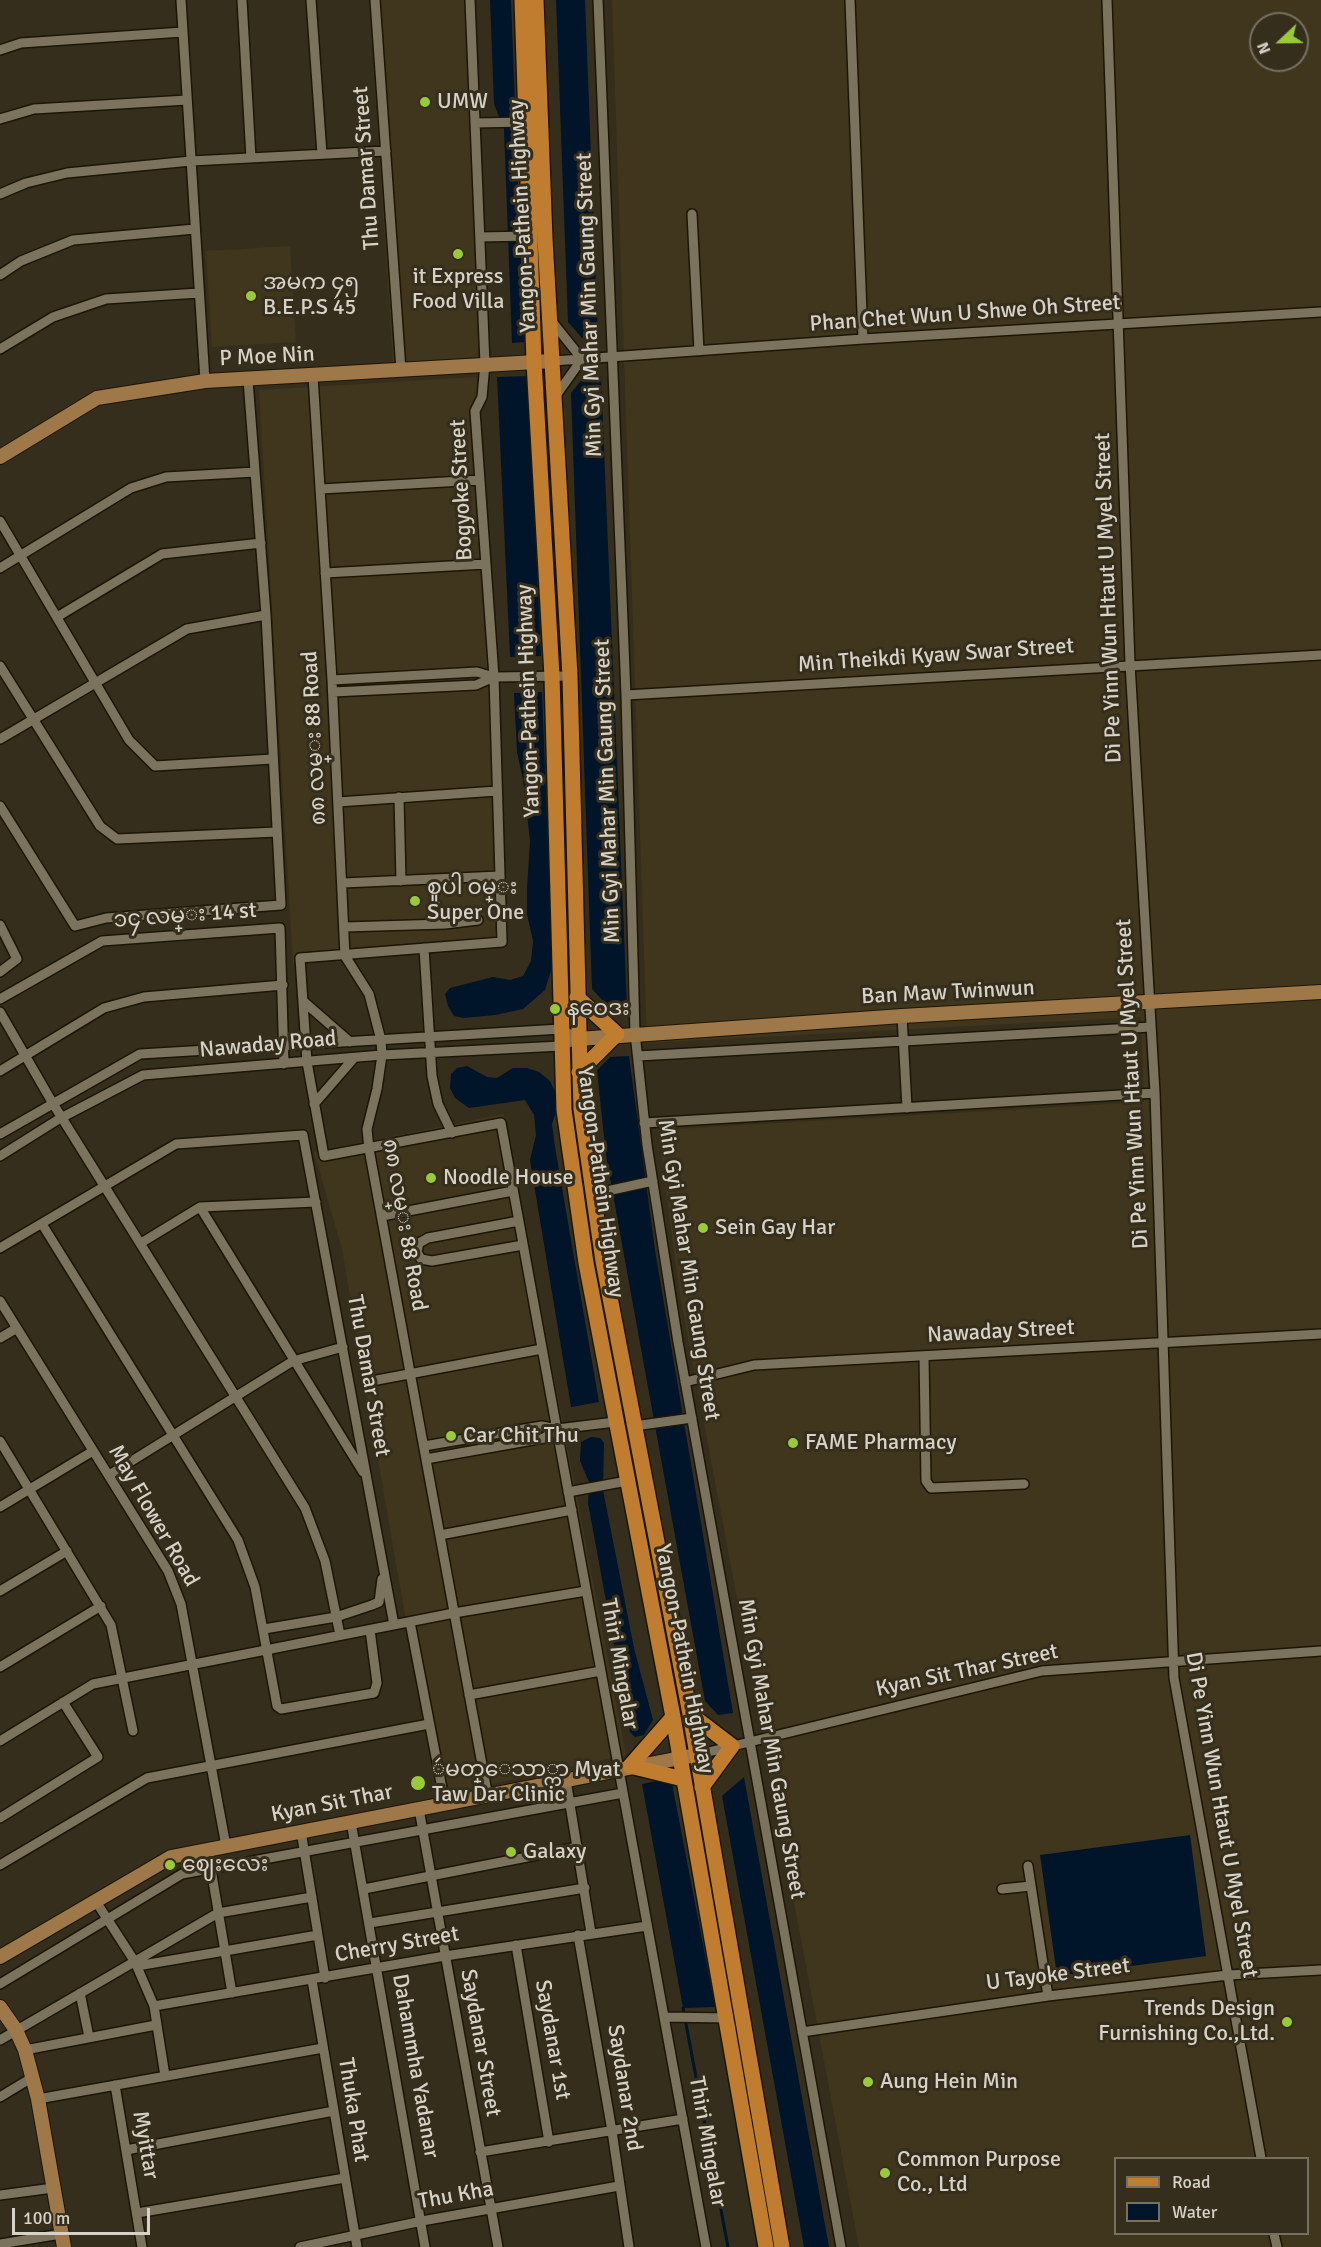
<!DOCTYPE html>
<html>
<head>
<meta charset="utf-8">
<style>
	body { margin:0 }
	#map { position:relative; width:1321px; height:2247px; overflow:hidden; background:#362e1c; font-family:Signika,sans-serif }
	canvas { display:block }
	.legend { position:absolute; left:1114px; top:2157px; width:195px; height:78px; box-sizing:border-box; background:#362e1c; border:2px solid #767060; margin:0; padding:8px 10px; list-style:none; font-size:18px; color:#d6d2c7 }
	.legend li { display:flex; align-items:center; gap:12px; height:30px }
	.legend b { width:30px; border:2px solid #767060 }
	.north { position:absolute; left:1249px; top:12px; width:60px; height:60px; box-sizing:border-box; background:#362e1c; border:2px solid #767060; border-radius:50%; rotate:248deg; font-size:16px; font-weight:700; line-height:24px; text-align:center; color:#d6d2c7 }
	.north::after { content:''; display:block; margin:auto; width:21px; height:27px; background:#98cb37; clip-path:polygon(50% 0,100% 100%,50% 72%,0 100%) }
	.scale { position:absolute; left:12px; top:2208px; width:138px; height:27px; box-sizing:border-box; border:3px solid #d6d2c7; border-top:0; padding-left:8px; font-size:18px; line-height:21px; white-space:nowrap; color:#d6d2c7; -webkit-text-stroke:4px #362e1c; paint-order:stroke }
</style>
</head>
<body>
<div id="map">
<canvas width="1321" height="2247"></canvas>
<ul class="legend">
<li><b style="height:8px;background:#c07d30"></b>Road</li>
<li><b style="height:16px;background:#00142a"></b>Water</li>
</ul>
<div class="north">N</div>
<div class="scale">100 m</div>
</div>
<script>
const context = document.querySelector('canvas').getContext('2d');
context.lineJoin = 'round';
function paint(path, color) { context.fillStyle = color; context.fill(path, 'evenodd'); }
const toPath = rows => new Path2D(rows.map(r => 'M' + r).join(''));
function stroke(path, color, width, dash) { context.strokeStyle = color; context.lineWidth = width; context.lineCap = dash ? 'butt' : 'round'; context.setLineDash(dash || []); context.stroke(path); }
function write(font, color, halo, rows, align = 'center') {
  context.font = font + ' Signika,"Noto Sans Myanmar",sans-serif'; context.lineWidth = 6; context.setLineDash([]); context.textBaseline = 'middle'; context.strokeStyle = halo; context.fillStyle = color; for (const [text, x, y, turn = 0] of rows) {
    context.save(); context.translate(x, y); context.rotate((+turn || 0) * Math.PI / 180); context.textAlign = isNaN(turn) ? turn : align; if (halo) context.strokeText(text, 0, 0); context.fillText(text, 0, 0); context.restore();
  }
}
paint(toPath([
	[369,0,465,0,480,357,393,363],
	[612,0,1321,0,1321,2247,859,2247,679,1290,658,1130,1144,1102,1141,1017,647,1043],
	[1261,24,1297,24,1297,60,1261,60],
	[1116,2158,1308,2158,1308,2234,1116,2234],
	[290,246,296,342,212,347,206,251],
	[477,377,506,948,293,963,259,390],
	[504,1114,626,1755,436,1796,342,1249,314,1152]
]), '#40361d');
paint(toPath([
	[490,0,511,0,524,342,512,343,504,129,494,104],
	[556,0,585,0,598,337,582,338,568,322],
	[528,376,541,656,510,657,497,377],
	[601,376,627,1006,609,1007,592,989,571,393,584,377],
	[542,692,552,949,551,971,545,990,523,1009,495,1015,464,1018,454,1016,448,1006,445,994,450,988,493,977,510,980,523,976,531,961,533,941,527,914,527,888,530,841,523,780,517,752,514,693],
	[629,1056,655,1250,733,1713,718,1715,705,1701,606,1156,597,1070,610,1057],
	[467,1066,487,1077,497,1078,513,1068,527,1068,539,1072,550,1081,556,1094,556,1112,552,1124,555,1147,599,1402,571,1407,530,1160,536,1135,534,1115,525,1100,469,1108,455,1098,450,1088,451,1074,457,1068],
	[591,1437,600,1438,604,1443,603,1490,634,1648,653,1720,644,1735,635,1737,630,1732,588,1503,589,1482,580,1461,581,1442],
	[744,1777,829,2247,804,2247,722,1796],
	[671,1778,715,2007,683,2008,642,1784],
	[1190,1835,1206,1956,1057,1976,1040,1855]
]), '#00142a');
stroke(toPath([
	[683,2008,728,2247]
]), '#00142a', 3);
const street = toPath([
	[181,0,205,381],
	[242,0,251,158],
	[311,0,322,154],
	[375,0,401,370],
	[470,0,485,364,482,397,475,411,494,677,502,942,300,958,307,1062,324,1156,501,1123,706,2247],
	[598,0,626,695,635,1033,647,1145,678,1342,841,2247],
	[850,0,863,339],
	[1107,0,1130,664,1155,1093,1174,1678,1261,2158],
	[0,50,21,43,183,32],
	[0,119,34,109,187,100],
	[475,123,526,122],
	[0,194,26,183,67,173,191,161,386,151],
	[692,214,699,351],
	[480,237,530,236],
	[0,275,21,261,73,240,195,229],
	[550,319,582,359,555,397],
	[0,349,53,317,106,299,199,293],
	[553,361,863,339,1321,312],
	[313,376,332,680,345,956,369,994,381,1040,382,1055,377,1089,367,1129,369,1149,488,1797],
	[321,489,480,480],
	[0,521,129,740,155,766,273,759],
	[0,568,131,488,166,477,255,472],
	[325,573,486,564],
	[57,617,162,554,261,543],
	[0,666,100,826,117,839,277,832],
	[332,680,477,672,494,677,570,676],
	[333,692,476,685,494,677],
	[626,695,1321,655],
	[0,739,187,629,266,615],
	[399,797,401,881],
	[338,802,497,791],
	[0,806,75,926,106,918,281,905,266,615,248,380],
	[343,883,500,876],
	[0,925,17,959,0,972],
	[344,927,445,924,478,920],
	[424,948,432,1076,438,1104,452,1133],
	[0,999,102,941,280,928,284,1064],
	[303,1001,350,1042],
	[0,1012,52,1102,305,1508,325,1561,340,1635],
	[902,1016,907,1108],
	[638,1056,1151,1027],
	[0,1071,104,1008,144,997,283,985],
	[314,1104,354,1058],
	[644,1123,1155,1093],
	[0,1134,140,1054,561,1029,578,1039],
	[0,1156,59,1119,143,1075,382,1055,561,1046,578,1039],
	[593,1194,653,1181],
	[200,1207,363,1472],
	[382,1216,513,1191],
	[519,1221,428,1238,419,1243,417,1252,421,1259,432,1261,523,1245],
	[42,1224,238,1540,255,1587,277,1706,281,1709,374,1693,377,1683,370,1630],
	[141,1243,200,1207,316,1202],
	[0,1248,176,1144,303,1135,394,1625],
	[0,1301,168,1571,181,1604,226,1846],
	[0,1338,17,1328],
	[924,1356,926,1481,931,1488,1024,1484],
	[377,1380,542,1349],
	[685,1382,754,1365,1321,1334],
	[634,1426,692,1418],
	[557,1429,615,1422],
	[0,1441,111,1625,133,1731],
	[424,1446,542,1426,557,1429,544,1438,426,1459],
	[109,1475,293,1361,343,1347],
	[568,1492,627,1481],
	[0,1507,93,1451],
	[440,1535,572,1510],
	[0,1591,67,1551],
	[410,1622,445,1804],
	[264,1629,336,1617,372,1605,379,1602,382,1579],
	[0,1667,101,1606],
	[469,1695,601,1671],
	[0,1741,93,1684,454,1613,586,1591],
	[696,1755,1042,1671,1321,1651],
	[566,1780,591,1933],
	[419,1809,498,2247],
	[0,1818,98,1757,63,1702],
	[351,1822,425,2247],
	[301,1831,325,1978],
	[0,1865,147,1778,429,1724],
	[1028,1866,1048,1996],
	[211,1869,232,1993],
	[364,1889,578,1847],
	[1002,1889,1031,1886],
	[95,1900,135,1962,154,2006,165,2076],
	[370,1923,585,1888],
	[578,1935,612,2131,629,2247],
	[516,1945,549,2142],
	[137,1966,318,1935],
	[312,1980,357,2247],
	[0,1984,182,1874,623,1793],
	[80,1993,89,2037],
	[154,2006,445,1956,647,1926],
	[664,2017,728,2018],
	[802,2032,1048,1996,1228,1975,1321,1970],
	[0,2040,218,1913,312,1897],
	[25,2050,156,2025],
	[115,2085,142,2247],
	[0,2097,33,2077],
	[38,2099,323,2048],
	[126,2150,334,2111],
	[480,2152,683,2119],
	[0,2195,53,2188],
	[137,2213,345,2178],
	[1274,2234,1277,2247],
	[0,2244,61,2234],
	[300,2247,422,2221,619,2186]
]);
const secondary = toPath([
	[0,457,97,398,205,381,553,361],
	[578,1039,902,1016,1321,992],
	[0,1957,171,1857,691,1756],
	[0,2007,16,2030,25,2050,38,2099,64,2247]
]);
const primary = toPath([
	[522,0,534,362,552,676,564,1110,586,1263,673,1717,766,2247],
	[536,0,545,239,570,676,581,1109,603,1261,690,1714,782,2247],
	[577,997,617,1034,579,1072],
	[690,1714,732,1746,702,1787],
	[673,1717,630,1766,683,1779]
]);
stroke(street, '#1d1605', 12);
stroke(secondary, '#1d1605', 16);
stroke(primary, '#1d1605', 18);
stroke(street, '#7c735f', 9);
stroke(secondary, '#9e7848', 14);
stroke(primary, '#c07d30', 15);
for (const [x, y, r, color] of [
	[425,102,6,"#98cb37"],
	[458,254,6,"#98cb37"],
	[251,296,6,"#98cb37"],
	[415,901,6,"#98cb37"],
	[555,1009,6,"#98cb37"],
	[431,1178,6,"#98cb37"],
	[703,1228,6,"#98cb37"],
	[451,1436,6,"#98cb37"],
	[793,1443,6,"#98cb37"],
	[418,1783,8,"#98cb37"],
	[511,1852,6,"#98cb37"],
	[170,1865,6,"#98cb37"],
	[1287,2022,6,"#98cb37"],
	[868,2082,6,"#98cb37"],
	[885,2173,6,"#98cb37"]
]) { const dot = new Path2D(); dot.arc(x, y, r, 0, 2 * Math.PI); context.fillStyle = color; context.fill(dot); stroke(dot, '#362e1c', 2); }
write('22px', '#d6d2c7', '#362e1c', [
	["UMW",437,102],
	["it Express",458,277,"center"],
	["Food Villa",458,302,"center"],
	["အမက ၄၅",263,283],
	["B.E.P.S 45",263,308],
	["စူပါ ၀မ္း",427,888],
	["Super One",427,913],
	["နဝေဒး",567,1009],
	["Noodle House",443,1178],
	["Sein Gay Har",715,1228],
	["Car Chit Thu",463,1436],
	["FAME Pharmacy",805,1443],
	["ဴမတ္ေသာ္တာ Myat",432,1770],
	["Taw Dar Clinic",432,1795],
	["Galaxy",523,1852],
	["ဈေးလေး",182,1865],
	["Trends Design",1275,2009,"right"],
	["Furnishing Co.,Ltd.",1275,2034,"right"],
	["Aung Hein Min",880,2082],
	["Common Purpose",897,2160],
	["Co., Ltd",897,2185]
], 'left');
write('22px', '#d6d2c7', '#362e1c', [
	["Thu Damar Street",367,168,-94],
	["Yangon-Pathein Highway",523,216,-93],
	["Min Gyi Mahar Min Gaung Street",590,305,-92],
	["Phan Chet Wun U Shwe Oh Street",965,314,-4],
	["P Moe Nin",267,357,-3],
	["Bogyoke Street",462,490,-93],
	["Di Pe Yinn Wun Htaut U Myel Street",1109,598,-92],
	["Min Theikdi Kyaw Swar Street",936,656,-4],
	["Yangon-Pathein Highway",529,701,-92],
	["၈၈ လမ္း 88 Road",315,738,-93],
	["Min Gyi Mahar Min Gaung Street",608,791,-92],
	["၁၄ လမ္း 14 st",185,916,-4],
	["Ban Maw Twinwun",948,993,-3],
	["Nawaday Road",268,1045,-5],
	["Di Pe Yinn Wun Htaut U Myel Street",1133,1084,-93],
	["Yangon-Pathein Highway",600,1182,82],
	["၈၈ လမ္း 88 Road",404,1225,80],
	["Min Gyi Mahar Min Gaung Street",688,1270,81],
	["Nawaday Street",1001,1332,-3],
	["Thu Damar Street",368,1376,80],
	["May Flower Road",153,1516,60],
	["Yangon-Pathein Highway",684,1659,79],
	["Thiri Mingalar",619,1664,80],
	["Kyan Sit Thar Street",967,1671,-12],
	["Min Gyi Mahar Min Gaung Street",771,1749,80],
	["Kyan Sit Thar",332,1804,-11],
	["Di Pe Yinn Wun Htaut U Myel Street",1221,1815,80],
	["Cherry Street",397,1945,-10],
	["U Tayoke Street",1058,1975,-7],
	["Saydanar 1st",552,2040,80],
	["Saydanar Street",480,2043,80],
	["Dahammha Yadanar",415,2066,80],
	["Saydanar 2nd",624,2088,81],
	["Thuka Phat",353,2110,81],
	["Thiri Mingalar",707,2142,80],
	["Myittar",145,2145,80],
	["Thu Kha",456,2196,-10]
]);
</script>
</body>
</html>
